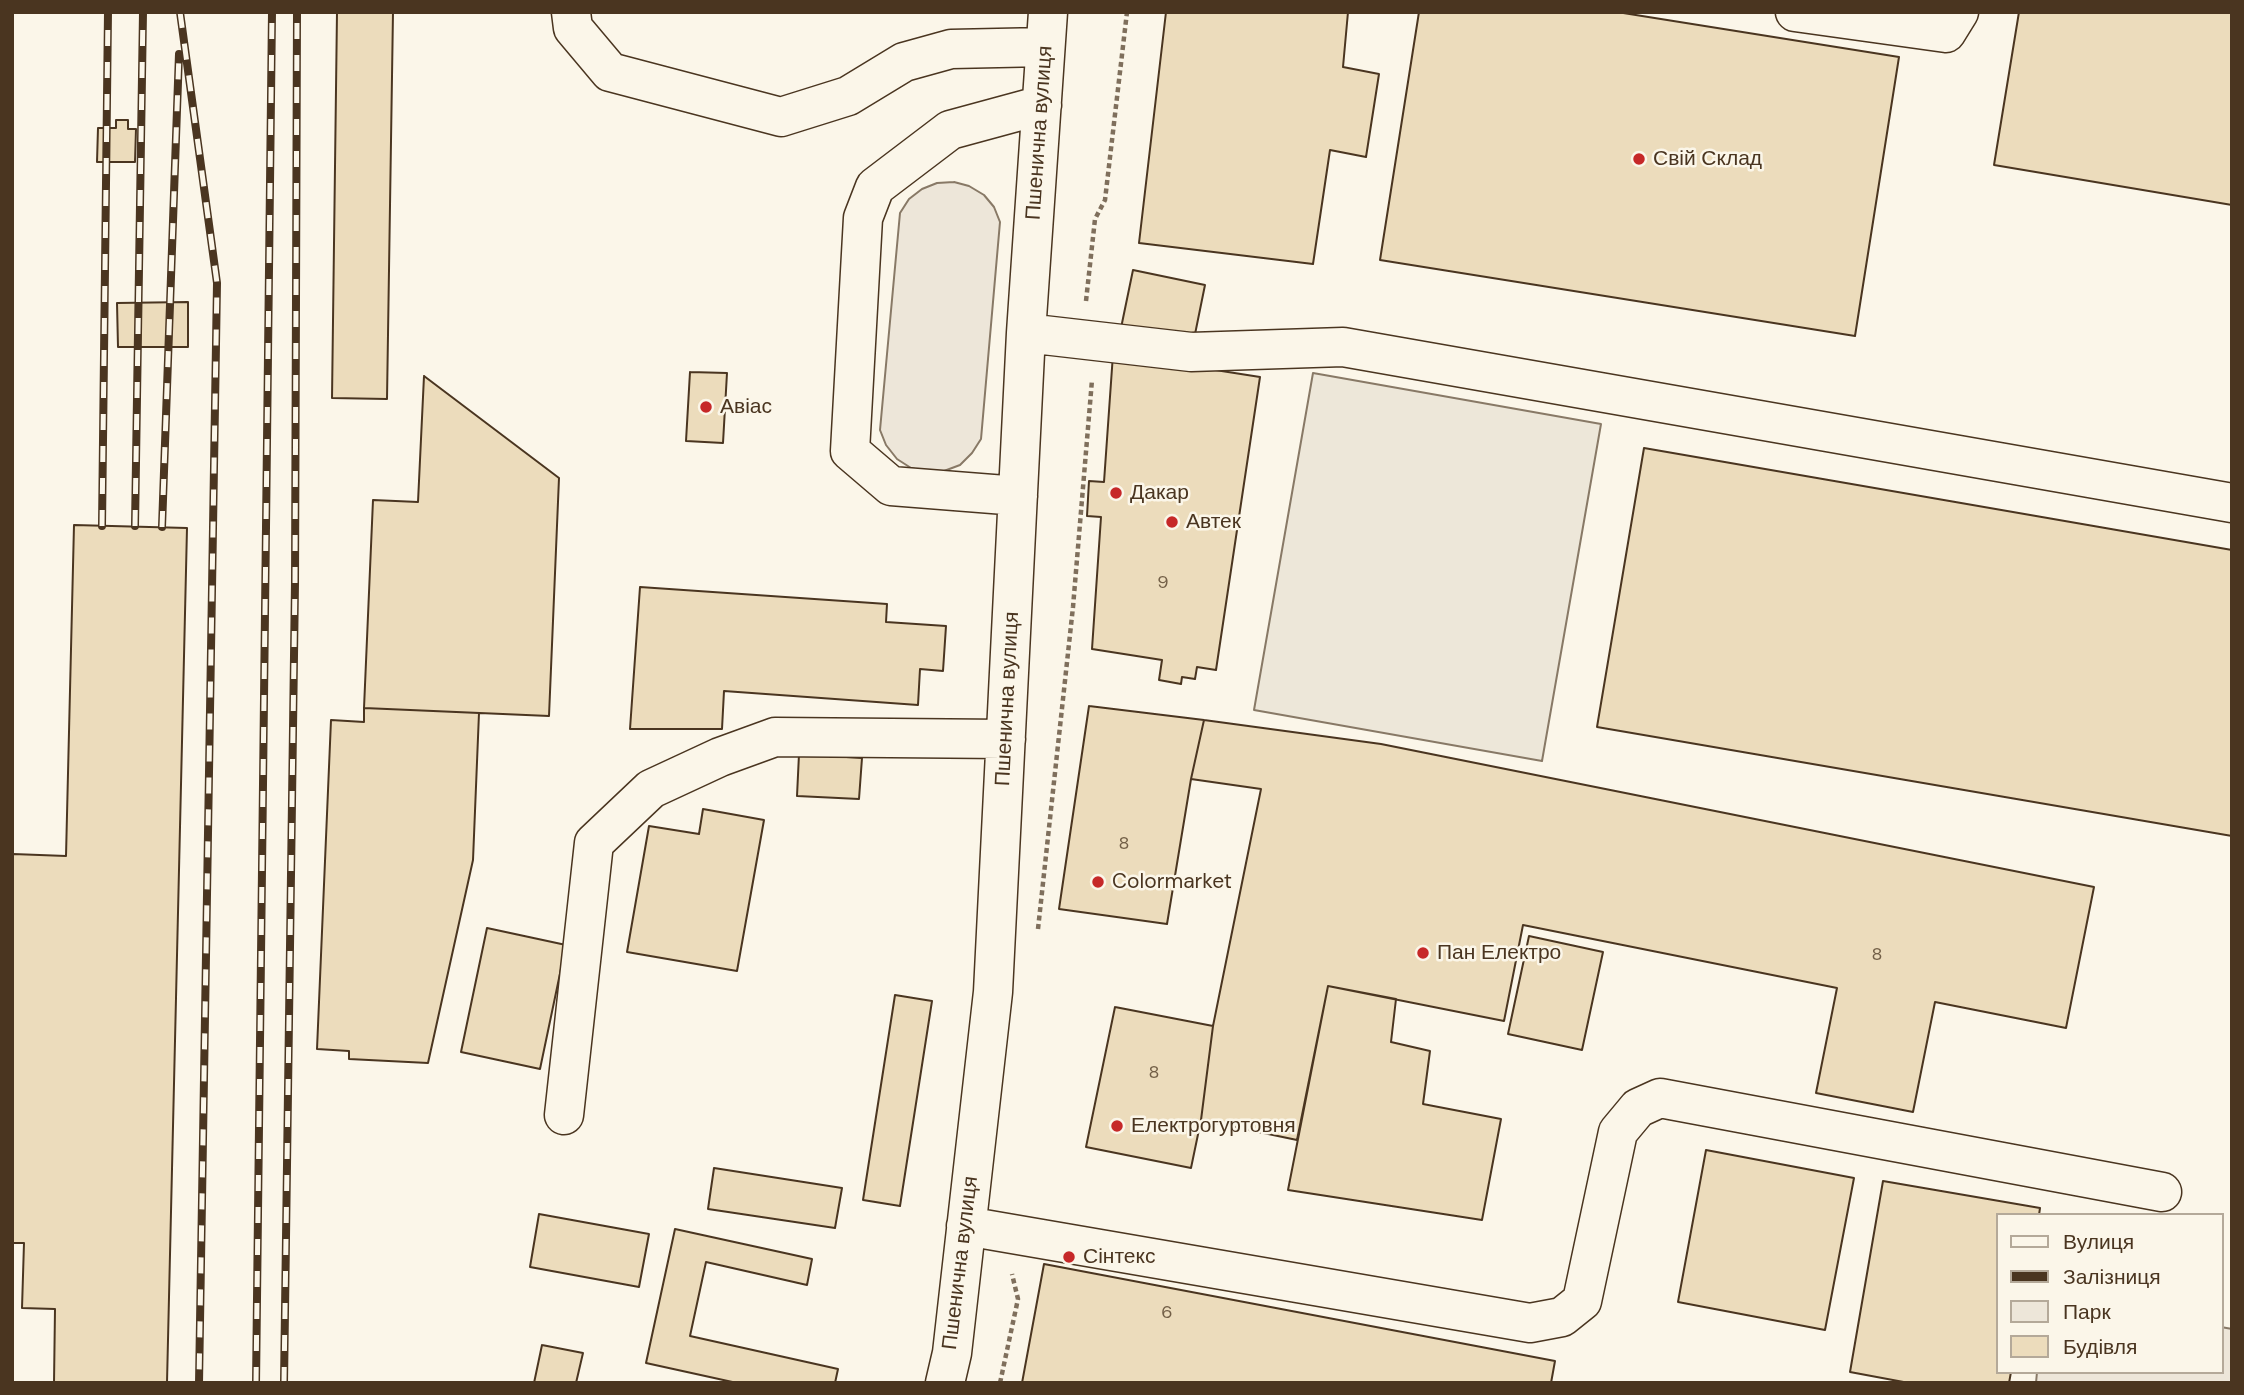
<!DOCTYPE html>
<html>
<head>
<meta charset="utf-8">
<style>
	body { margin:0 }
	#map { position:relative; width:2244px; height:1395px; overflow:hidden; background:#fbf6e9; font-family:"DM Sans",sans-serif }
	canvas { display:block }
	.frame { position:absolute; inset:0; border:14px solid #4a3520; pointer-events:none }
	.legend { position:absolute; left:1996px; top:1213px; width:228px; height:161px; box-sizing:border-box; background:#fbf6e9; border:2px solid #b4a999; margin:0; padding:9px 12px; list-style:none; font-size:21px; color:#4a3520 }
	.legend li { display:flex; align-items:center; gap:14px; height:35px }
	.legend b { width:35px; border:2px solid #b4a999 }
</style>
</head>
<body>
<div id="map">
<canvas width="2244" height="1395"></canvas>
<div class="frame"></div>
<ul class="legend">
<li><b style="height:9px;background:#fbf6e9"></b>Вулиця</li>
<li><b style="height:9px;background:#4a3520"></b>Залізниця</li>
<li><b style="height:19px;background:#ede6d9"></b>Парк</li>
<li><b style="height:19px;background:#ecdcbc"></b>Будівля</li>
</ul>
</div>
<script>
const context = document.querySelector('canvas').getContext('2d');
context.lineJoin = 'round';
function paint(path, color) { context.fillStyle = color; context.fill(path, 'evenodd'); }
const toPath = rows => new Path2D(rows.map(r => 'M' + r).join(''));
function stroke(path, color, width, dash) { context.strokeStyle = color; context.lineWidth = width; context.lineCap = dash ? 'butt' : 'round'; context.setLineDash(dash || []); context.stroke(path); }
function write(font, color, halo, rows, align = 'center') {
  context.font = font + ' "DM Sans",sans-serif'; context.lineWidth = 5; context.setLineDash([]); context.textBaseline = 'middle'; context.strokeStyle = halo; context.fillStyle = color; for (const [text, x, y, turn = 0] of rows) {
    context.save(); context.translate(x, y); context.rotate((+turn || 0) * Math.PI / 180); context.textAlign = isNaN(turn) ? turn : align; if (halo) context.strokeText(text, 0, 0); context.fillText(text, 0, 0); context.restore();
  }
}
const green = toPath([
	[954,182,969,186,984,195,994,207,1000,222,981,439,972,453,960,465,944,471,927,472,911,468,897,459,886,445,880,430,900,213,909,199,922,189,937,183,954,182],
	[2221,1327,2232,1329,2232,1383,2036,1383,2037,1372,2221,1372,2221,1327]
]);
paint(green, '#ede6d9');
stroke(green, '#887966', 2);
const parking = toPath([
	[1313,373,1601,424,1542,761,1254,710,1313,373]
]);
paint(parking, '#ede7d9');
stroke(parking, '#887966', 2);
const building = toPath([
	[337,12,393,12,387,399,332,398,337,12],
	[1166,12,1348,12,1343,67,1379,74,1366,157,1330,150,1313,264,1139,243,1166,12],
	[1419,12,1617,12,1899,57,1855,336,1380,260,1419,12],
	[2019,12,2232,12,2232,205,1994,165,2019,12],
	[116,120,128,120,128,129,136,129,135,162,97,162,98,128,116,128,116,120],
	[1133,270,1205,285,1193,344,1121,328,1133,270],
	[188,302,188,347,118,347,117,303,188,302],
	[1113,354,1260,377,1216,670,1197,667,1195,679,1182,677,1181,684,1159,680,1162,660,1092,649,1101,517,1087,516,1089,481,1104,482,1113,354],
	[690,372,727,373,723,443,686,441,690,372],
	[424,376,559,478,549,716,364,708,373,500,418,502,424,376],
	[1644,448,2232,550,2232,836,1597,727,1644,448],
	[74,525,187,528,167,1383,54,1383,55,1309,22,1308,24,1243,12,1243,13,854,66,856,74,525],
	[640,587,887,604,886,622,946,626,943,671,920,669,918,705,724,691,722,729,630,729,640,587],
	[1089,706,1204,720,1191,779,1167,924,1059,909,1089,706],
	[364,708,479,713,473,860,428,1063,349,1059,349,1051,317,1049,331,720,364,722,364,708],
	[1204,720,1381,744,2094,887,2066,1028,1935,1002,1913,1112,1816,1093,1837,988,1523,925,1504,1021,1328,986,1297,1140,1201,1120,1213,1026,1261,789,1191,779,1204,720],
	[799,754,862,758,859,799,797,796,799,754],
	[703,809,764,820,737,971,627,952,649,826,699,834,703,809],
	[487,928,566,945,540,1069,461,1052,487,928],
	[1529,936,1603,952,1582,1050,1508,1034,1529,936],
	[1328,986,1396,999,1391,1042,1430,1051,1423,1104,1501,1119,1482,1220,1288,1190,1328,986],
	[895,995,932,1001,900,1206,863,1200,895,995],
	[1115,1007,1213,1026,1201,1120,1191,1168,1086,1147,1115,1007],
	[1706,1150,1854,1178,1825,1330,1678,1302,1706,1150],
	[714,1168,842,1188,835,1228,708,1209,714,1168],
	[1883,1181,2040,1208,2039,1215,1997,1215,1997,1372,2011,1372,2009,1383,1909,1383,1850,1372,1883,1181],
	[539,1214,649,1234,639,1287,530,1267,539,1214],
	[675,1229,812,1259,807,1285,706,1262,690,1336,838,1369,835,1383,737,1383,646,1363,675,1229],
	[1044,1264,1555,1361,1551,1383,1022,1383,1044,1264],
	[542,1345,583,1353,576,1383,534,1383,542,1345]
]);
paint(building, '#ecdcbc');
stroke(building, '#4a3520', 2);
const minor = toPath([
	[571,12,573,28,610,72,781,117,848,96,904,62,951,49,1045,47],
	[1795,12,1946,33,1959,12],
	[1026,333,1191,352,1343,347,2232,503],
	[1018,496,891,486,850,451,863,218,875,187,950,130,1042,105],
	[564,1115,594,843,651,789,720,757,775,737,1006,739],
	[966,1226,1530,1323,1562,1317,1582,1301,1618,1132,1638,1108,1660,1098,2162,1192],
	[945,1383,952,1353,993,992,1026,333,1048,12]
]);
stroke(minor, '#4a3520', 41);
stroke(toPath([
	[1086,301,1095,219,1105,200,1127,12],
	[1038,929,1073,607,1092,380],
	[1000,1383,1018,1299,1012,1274]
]), '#7f6f5c', 4.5, [5, 3.5]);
stroke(minor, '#fbf6e9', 38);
const rail = toPath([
	[180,12,217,283,199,1383],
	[102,526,108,12],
	[135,526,143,12],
	[162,527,179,54],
	[256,1383,272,12],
	[284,1383,295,583,297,12]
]);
stroke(rail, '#4a3520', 8);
stroke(rail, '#fbf6e9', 5, [16]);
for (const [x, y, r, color] of [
	[1639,159,7,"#c62828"],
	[706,407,7,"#c62828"],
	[1116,493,7,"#c62828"],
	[1172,522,7,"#c62828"],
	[1098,882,7,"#c62828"],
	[1423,953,7,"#c62828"],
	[1117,1126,7,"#c62828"],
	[1069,1257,7,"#c62828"]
]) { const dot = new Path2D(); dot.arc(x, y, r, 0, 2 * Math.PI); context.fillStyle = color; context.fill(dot); stroke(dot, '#fbf6e9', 2.5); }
write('18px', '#725f47', null, [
	["9",1163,583],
	["8",1124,844],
	["8",1877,955],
	["8",1154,1073],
	["6",1167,1313]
]);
write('21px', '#4a3520', '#fbf6e9', [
	["Пшенична вулиця",1040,133,-86],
	["Пшенична вулиця",1008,699,-87],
	["Пшенична вулиця",961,1263,-83]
]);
write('21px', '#4a3520', '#fbf6e9', [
	["Свій Склад",1653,159],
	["Авіас",720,407],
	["Дакар",1130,493],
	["Автек",1186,522],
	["Colormarket",1112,882],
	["Пан Електро",1437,953],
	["Електрогуртовня",1131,1126],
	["Сінтекс",1083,1257]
], 'left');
</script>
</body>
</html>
